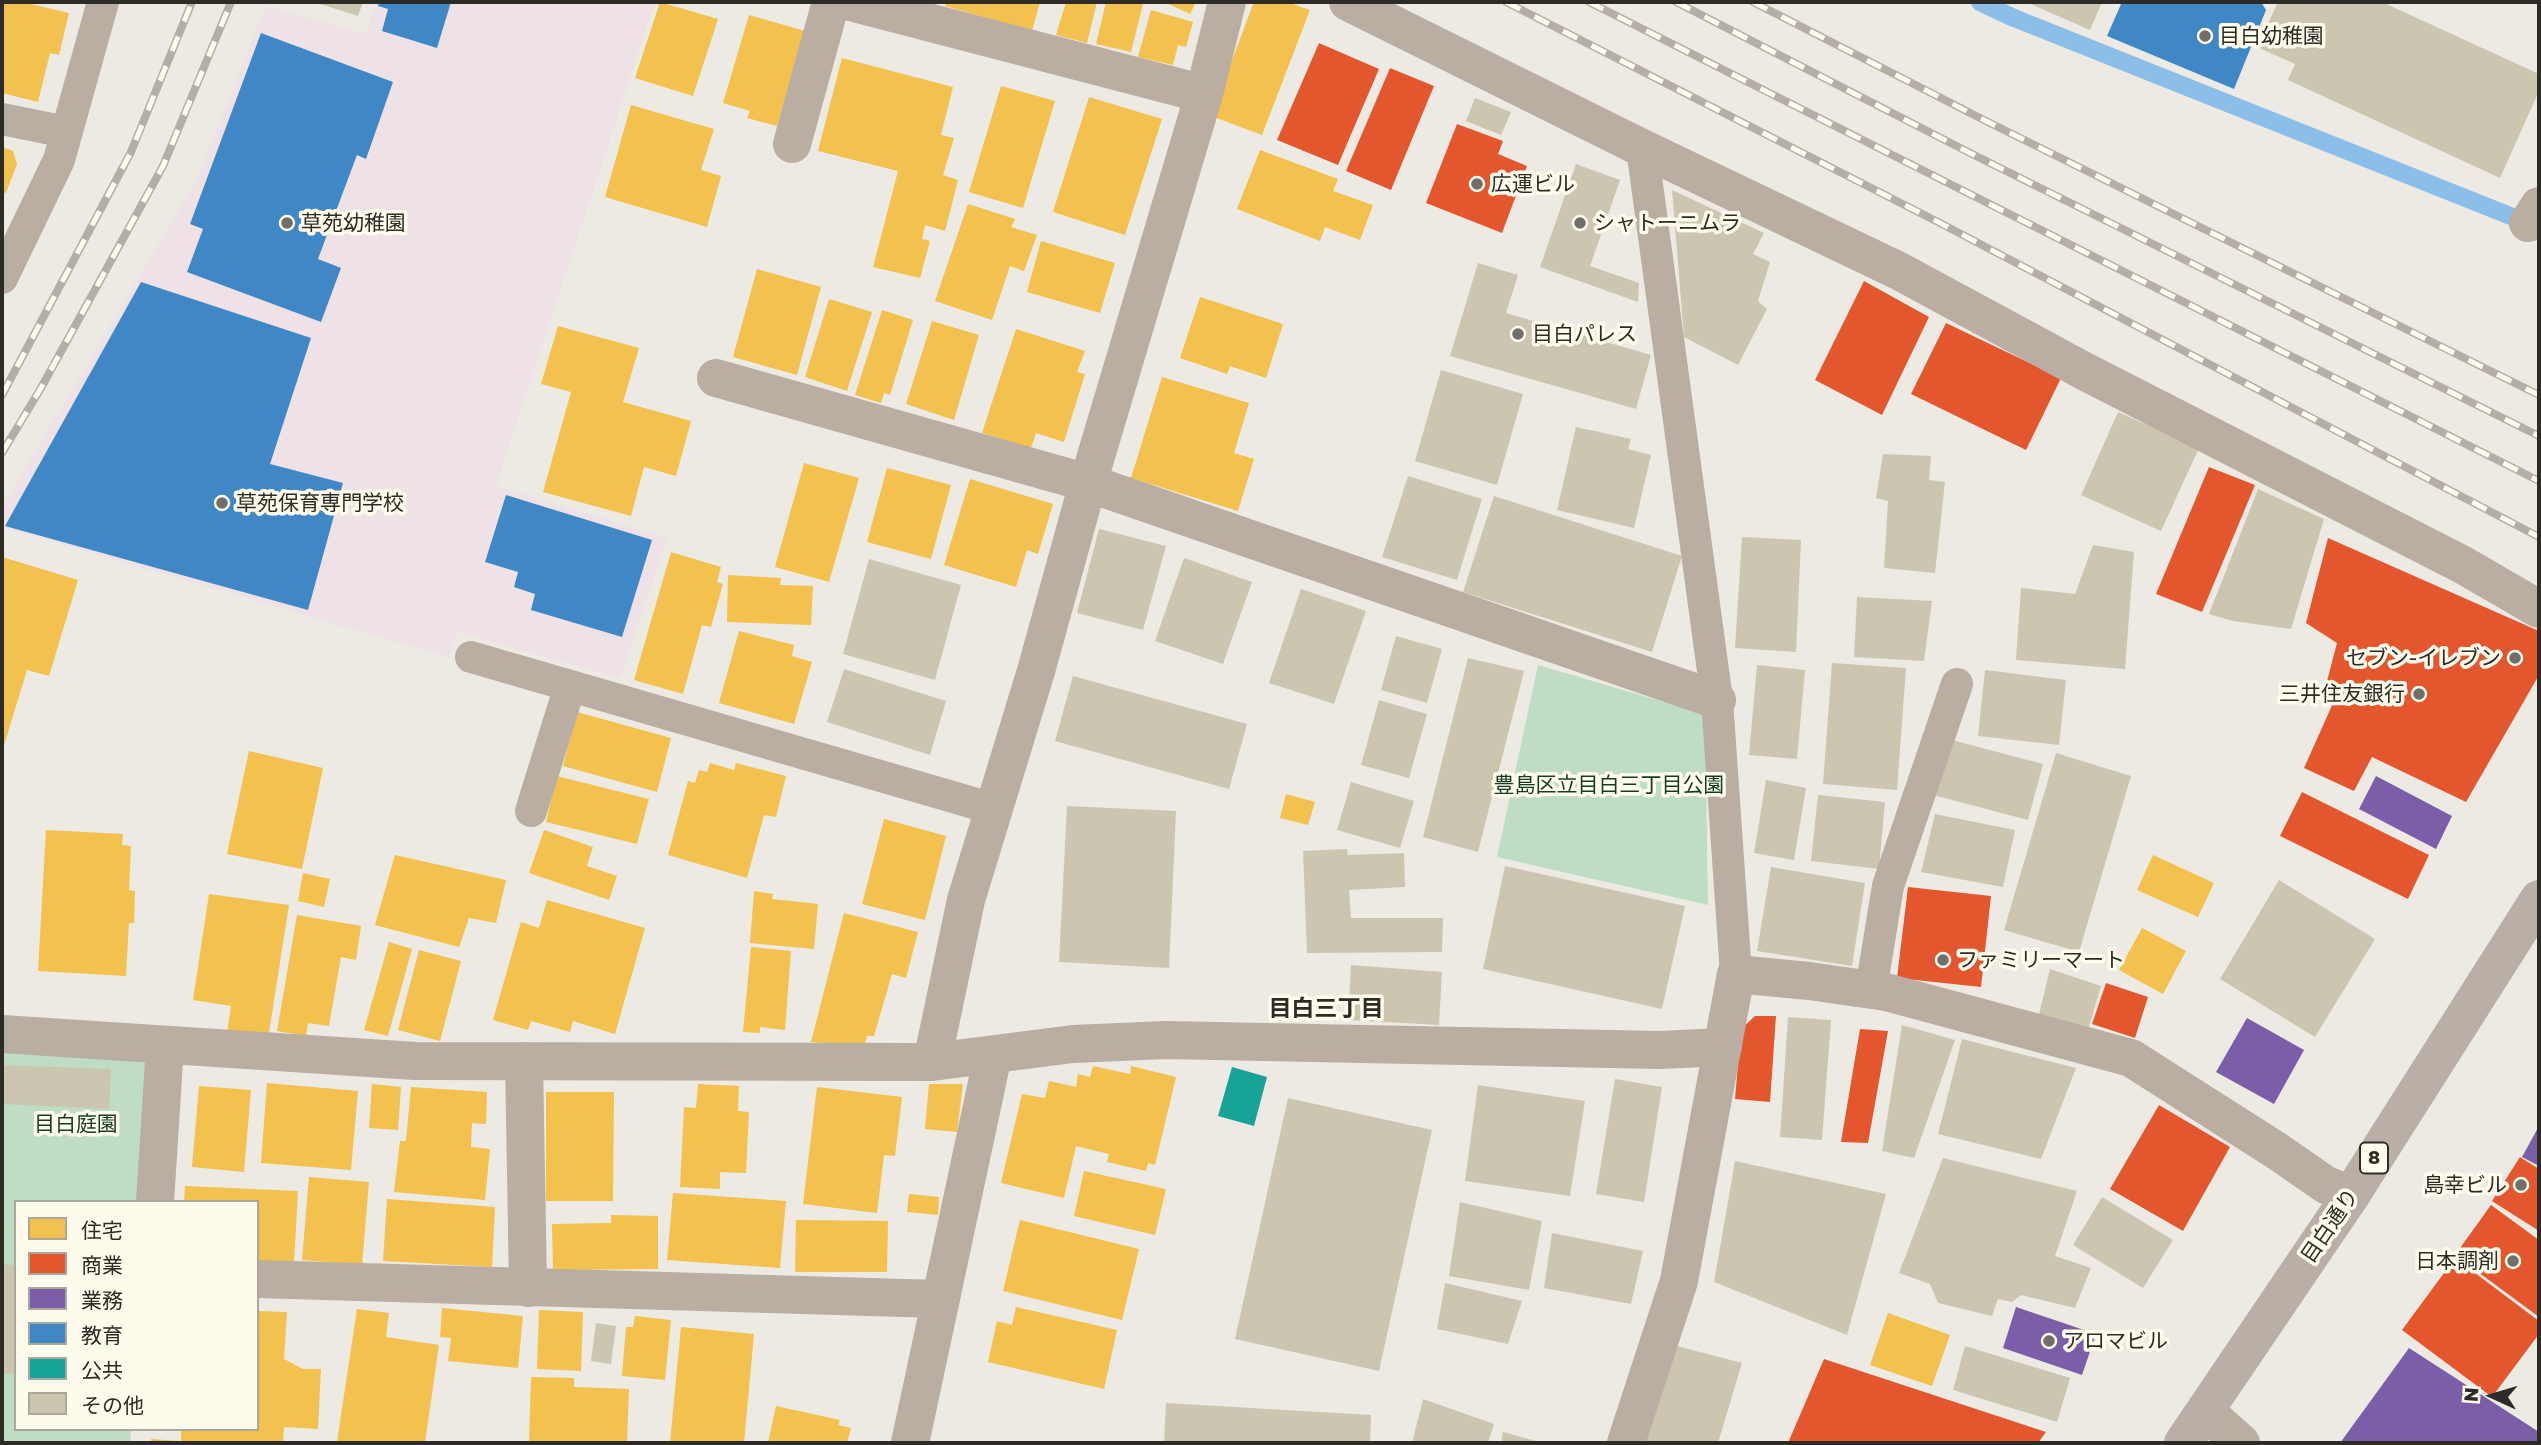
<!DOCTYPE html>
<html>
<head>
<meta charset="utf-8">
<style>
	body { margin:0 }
	#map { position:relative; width:2541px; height:1445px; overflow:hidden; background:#eceae3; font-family:"Golos Text","Noto Sans JP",sans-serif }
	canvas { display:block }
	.frame { position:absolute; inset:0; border:4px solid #2d2b26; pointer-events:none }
	.legend { position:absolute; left:14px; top:1200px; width:245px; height:231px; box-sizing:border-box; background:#fefaec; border:2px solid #aaa79d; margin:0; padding:9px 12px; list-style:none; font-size:21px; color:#2d2b26 }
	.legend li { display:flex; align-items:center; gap:14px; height:35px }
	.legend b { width:35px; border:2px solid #aaa79d }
	.north { position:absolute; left:2457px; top:1361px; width:70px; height:70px; -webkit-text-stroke:5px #fefaec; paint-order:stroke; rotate:274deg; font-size:19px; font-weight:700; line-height:28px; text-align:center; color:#2d2b26 }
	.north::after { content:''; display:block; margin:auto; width:24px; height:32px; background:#2d2b26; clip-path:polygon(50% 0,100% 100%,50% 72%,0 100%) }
</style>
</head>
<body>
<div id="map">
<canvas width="2541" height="1445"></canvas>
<div class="frame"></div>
<ul class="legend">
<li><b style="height:19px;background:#f2c14e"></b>住宅</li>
<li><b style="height:19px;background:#e4572e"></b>商業</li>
<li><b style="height:19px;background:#7b5ea7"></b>業務</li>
<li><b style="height:19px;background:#3f88c5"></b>教育</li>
<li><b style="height:19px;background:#17a398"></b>公共</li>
<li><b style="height:19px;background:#ccc6b0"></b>その他</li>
</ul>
<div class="north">N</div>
</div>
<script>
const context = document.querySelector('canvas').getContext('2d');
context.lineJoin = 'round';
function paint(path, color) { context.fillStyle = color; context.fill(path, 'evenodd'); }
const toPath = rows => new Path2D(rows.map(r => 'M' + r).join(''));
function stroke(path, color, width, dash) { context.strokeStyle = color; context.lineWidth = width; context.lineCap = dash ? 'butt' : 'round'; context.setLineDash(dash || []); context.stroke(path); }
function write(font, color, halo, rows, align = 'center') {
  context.font = font + ' "Golos Text","Noto Sans JP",sans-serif'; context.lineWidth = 7; context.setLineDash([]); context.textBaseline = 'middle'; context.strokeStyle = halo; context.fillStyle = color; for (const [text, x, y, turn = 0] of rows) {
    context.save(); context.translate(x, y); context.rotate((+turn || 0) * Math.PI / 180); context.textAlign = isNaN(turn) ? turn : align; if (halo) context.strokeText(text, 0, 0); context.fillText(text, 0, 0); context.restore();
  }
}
paint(toPath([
	[375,2,655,2,496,486,668,538,620,678,457,632,449,657,2,527,2,507,196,181,266,6,366,34]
]), '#eee2e7');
paint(toPath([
	[1538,665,1705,714,1708,905,1497,857],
	[2,1044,155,1054,145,1202,16,1202,16,1429,131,1429,130,1443,2,1443]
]), '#bfdcc5');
paint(toPath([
	[2,2,23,2,69,13,59,55,50,53,38,102,2,93],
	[660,2,718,19,693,96,635,78],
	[947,2,1040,2,1032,31,945,6],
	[1066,2,1097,2,1087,43,1056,35],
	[1106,2,1143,4,1131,52,1096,44],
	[1164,2,1196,2,1190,14],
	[1254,2,1287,2,1310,10,1262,135,1211,116],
	[1151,10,1193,22,1186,47,1178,45,1173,65,1138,57],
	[749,15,805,31,777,126,747,118,750,111,723,103],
	[842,58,953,87,941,135,954,138,943,175,958,180,945,231,925,225,922,239,930,241,920,278,873,267,898,171,818,151],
	[1001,86,1055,101,1023,208,969,192],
	[1089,97,1162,119,1125,235,1053,212],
	[631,105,714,129,701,170,721,176,707,227,605,197],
	[2,147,13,151,17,164,6,193,2,192],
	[1260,150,1338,179,1333,191,1373,205,1360,240,1325,227,1320,241,1237,209],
	[968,204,1015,219,1011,227,1037,235,1024,271,1010,266,992,320,935,301],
	[1041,241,1115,263,1100,313,1027,292],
	[757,269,821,287,797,375,733,357],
	[1200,297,1283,324,1266,378,1230,366,1227,374,1180,358],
	[829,299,872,312,847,391,805,377],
	[882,310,913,320,890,395,884,393,881,403,855,395],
	[932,321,979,335,954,420,906,404],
	[558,326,639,348,623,402,691,421,676,476,644,467,631,516,543,492,571,392,541,384],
	[1016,329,1085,351,1077,372,1085,374,1064,442,1036,433,1031,448,982,433],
	[1162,377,1249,403,1234,453,1254,459,1238,511,1131,478],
	[804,463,859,478,829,582,775,567],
	[887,468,951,485,931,559,867,542],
	[970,479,1053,504,1038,554,1027,550,1016,587,944,565],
	[671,552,721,567,717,582,723,584,711,627,702,625,683,694,634,680],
	[2,557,78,580,49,676,27,670,2,752],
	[728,575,781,578,780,585,813,586,811,625,727,622],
	[739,631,794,645,792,656,812,662,794,724,719,703],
	[577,712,671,738,657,792,563,766],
	[249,751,323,768,302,869,227,854],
	[710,763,734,770,736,763,786,776,776,817,764,815,747,878,668,855,688,781,695,783,699,770,707,772],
	[557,776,649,799,637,844,546,822],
	[1286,794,1315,802,1308,825,1280,818],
	[884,819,946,836,925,920,862,904],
	[46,830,123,834,122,845,131,846,129,890,135,891,134,923,129,923,126,976,38,971],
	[544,830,593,847,587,866,617,876,609,900,529,873],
	[395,855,506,880,496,923,469,918,459,947,375,925],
	[2153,855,2214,883,2198,917,2137,890],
	[303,873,330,879,324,907,298,901],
	[754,891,773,894,772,899,818,904,814,949,750,943],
	[209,894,289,905,268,1039,227,1033,231,1006,193,1000],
	[547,900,645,928,615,1034,573,1021,570,1032,531,1021,528,1030,493,1020,521,922,539,928],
	[844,913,918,932,906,978,892,974,874,1036,867,1036,864,1046,811,1042],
	[297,915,361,926,356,960,341,957,329,1026,308,1023,306,1036,277,1031],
	[2142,928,2186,951,2163,994,2119,970],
	[389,942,412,949,388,1036,364,1030],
	[751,947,791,951,785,1030,760,1027,760,1033,743,1032],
	[419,950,461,961,440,1041,398,1030],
	[1093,1066,1130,1074,1131,1066,1176,1077,1155,1165,1148,1163,1146,1171,1107,1162,1109,1154,1076,1146,1064,1198,1001,1183,1022,1094,1045,1098,1049,1081,1076,1087,1078,1074,1090,1077],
	[267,1083,358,1091,351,1170,261,1163],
	[372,1084,401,1087,398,1130,369,1128],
	[698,1084,739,1086,738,1111,749,1112,746,1173,720,1172,720,1189,680,1187,684,1107,696,1108],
	[929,1084,963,1084,957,1132,925,1129],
	[199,1086,251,1090,244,1172,192,1167],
	[411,1087,487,1092,486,1124,472,1123,471,1147,490,1149,485,1200,394,1192,400,1141,406,1141],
	[817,1087,902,1097,895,1156,884,1155,877,1213,803,1204],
	[546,1092,614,1092,613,1201,546,1201],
	[1084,1171,1166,1189,1155,1235,1074,1216],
	[309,1177,369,1182,362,1265,302,1260],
	[185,1186,298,1191,294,1263,257,1261,257,1202,184,1202],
	[673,1193,786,1201,780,1268,667,1260],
	[909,1194,939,1197,938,1215,907,1212],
	[387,1199,495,1207,492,1267,383,1261],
	[611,1215,658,1216,658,1269,553,1270,552,1224,611,1223],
	[796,1220,888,1221,887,1272,795,1272],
	[1020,1220,1139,1249,1122,1320,1003,1291],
	[1016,1307,1117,1330,1104,1389,988,1362,997,1321,1012,1325],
	[442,1308,523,1316,518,1368,448,1361,451,1338,440,1337],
	[357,1309,389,1313,386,1337,439,1345,425,1443,337,1442],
	[539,1310,583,1312,581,1371,537,1369],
	[257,1311,287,1312,284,1359,303,1369,321,1369,318,1429,284,1427,283,1443,181,1443,181,1429,257,1429],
	[1888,1313,1950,1335,1932,1386,1870,1365],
	[635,1316,671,1320,665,1380,622,1376,626,1327,633,1327],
	[681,1327,754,1334,744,1443,670,1443],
	[531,1377,574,1378,574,1387,629,1389,627,1443,529,1443],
	[776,1406,840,1420,838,1425,851,1428,847,1443,768,1443],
	[151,1439,180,1441,180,1443,151,1443]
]), '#f2c14e');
paint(toPath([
	[1319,43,1379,69,1338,165,1277,140],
	[1390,68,1434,86,1391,190,1346,171],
	[1457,124,1503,141,1498,154,1527,166,1502,233,1426,203],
	[1864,281,1929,317,1882,415,1815,380],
	[1946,323,2061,378,2026,450,1911,394],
	[2209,467,2255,485,2202,612,2156,594],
	[2328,538,2539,631,2539,675,2466,802,2372,757,2354,791,2304,768,2338,692,2326,685,2337,643,2306,623],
	[2302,792,2429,855,2408,899,2280,836],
	[1908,887,1991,896,1981,987,1897,978],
	[2106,983,2148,997,2135,1038,2092,1024],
	[1755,1016,1776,1016,1770,1102,1735,1099,1741,1029],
	[1860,1029,1888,1031,1868,1143,1841,1142],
	[2159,1105,2230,1147,2183,1231,2110,1189],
	[2520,1157,2539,1169,2539,1231,2492,1201],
	[2491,1205,2539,1240,2539,1317,2455,1255],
	[2455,1258,2539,1321,2539,1334,2492,1397,2402,1330],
	[1824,1359,2046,1432,2038,1443,1788,1443]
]), '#e4572e');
paint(toPath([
	[2376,776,2452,816,2436,849,2359,809],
	[2247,1018,2304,1050,2274,1104,2216,1072],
	[2539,1126,2539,1166,2522,1157],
	[2016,1307,2096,1334,2082,1375,2003,1348],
	[2409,1348,2539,1432,2539,1443,2340,1443]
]), '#7b5ea7');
paint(toPath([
	[379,2,451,2,437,48,382,31,388,9,378,6],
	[2122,2,2261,2,2266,10,2234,89,2107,36],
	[261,33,393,82,366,159,357,155,318,259,341,268,321,322,187,272,203,229,190,224],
	[141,282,311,338,270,464,343,483,308,610,5,526],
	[506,495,652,540,622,637,531,610,535,594,514,587,518,572,485,562]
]), '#3f88c5');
paint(toPath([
	[1232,1067,1267,1077,1254,1126,1218,1116]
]), '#17a398');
stroke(toPath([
	[1980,2,2014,18,2528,223]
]), '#8bbee8', 18);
paint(toPath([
	[314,2,363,2,358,16],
	[2026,2,2102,2,2090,30],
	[2278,2,2382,2,2539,74,2539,91,2500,178,2288,80,2295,64,2257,47],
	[1475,98,1511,112,1501,135,1466,121],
	[1576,164,1620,180,1590,266,1639,283,1638,302,1540,267],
	[1672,190,1764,233,1753,254,1770,262,1758,301,1767,309,1738,365,1684,337],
	[1478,263,1518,275,1506,313,1651,355,1636,409,1450,356],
	[1441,370,1523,394,1497,485,1415,461],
	[2118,412,2199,448,2161,531,2081,495],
	[1576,427,1631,439,1628,449,1651,455,1634,528,1557,510],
	[1883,454,1931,456,1929,480,1945,482,1935,573,1884,568,1888,501,1876,498],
	[1408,476,1482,499,1457,580,1382,557],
	[2258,489,2324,519,2291,629,2233,621,2209,614],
	[1494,496,1682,556,1652,652,1463,592],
	[1099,529,1166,546,1143,630,1077,613],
	[1742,537,1801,540,1796,652,1735,648],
	[2093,545,2134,552,2125,669,2016,660,2021,588,2075,594],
	[1184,558,1252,582,1223,664,1155,641],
	[869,559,961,585,935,680,843,654],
	[1301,589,1366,611,1334,704,1269,683],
	[1857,597,1932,601,1924,661,1854,657],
	[1396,636,1442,649,1427,703,1381,690],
	[1468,658,1524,671,1478,852,1423,837],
	[1832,663,1906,668,1897,790,1823,784],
	[1757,665,1805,670,1797,759,1749,755],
	[844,669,946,701,930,755,827,722],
	[1985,670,2066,680,2059,745,1978,736],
	[1073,676,1247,724,1229,789,1055,741],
	[1379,700,1427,714,1409,778,1361,765],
	[1948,739,2043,764,2028,820,1933,795],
	[2056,753,2131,776,2079,952,2004,930],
	[1766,780,1806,788,1794,860,1754,853],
	[1351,782,1414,801,1400,848,1337,830],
	[1818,795,1885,802,1879,869,1811,861],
	[1067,806,1176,811,1169,968,1059,962],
	[1935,814,2015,830,2003,887,1921,872],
	[1347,849,1348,855,1404,853,1405,887,1349,890,1351,918,1443,918,1442,952,1307,953,1303,851],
	[1505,866,1685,906,1662,1009,1483,969],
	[1771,867,1865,883,1852,966,1757,951],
	[2279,880,2375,939,2315,1037,2220,979],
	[1351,965,1442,972,1439,1025,1348,1020],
	[2050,969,2101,986,2087,1033,2038,1019],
	[1788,1017,1831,1020,1822,1140,1780,1137],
	[1902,1025,1955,1040,1914,1158,1882,1151],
	[1962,1039,2076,1068,2041,1159,1938,1134],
	[2,1065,111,1069,109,1109,2,1104],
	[1615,1079,1662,1087,1644,1202,1596,1194],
	[1478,1085,1585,1101,1570,1196,1465,1181],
	[1288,1098,1432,1130,1379,1371,1235,1339],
	[1943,1158,2077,1191,2055,1256,2091,1268,2075,1308,2021,1295,2012,1302,1998,1299,1992,1316,1938,1303,1930,1284,1899,1273],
	[1735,1161,1886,1194,1847,1335,1714,1282],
	[2102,1197,2173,1240,2143,1288,2073,1245],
	[1460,1202,1542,1221,1529,1290,1449,1276],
	[1552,1233,1643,1251,1631,1304,1544,1288],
	[2,1264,16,1265,16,1374,2,1373],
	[1445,1283,1522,1301,1508,1344,1437,1329],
	[596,1323,616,1326,611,1364,591,1361],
	[1677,1346,1742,1363,1718,1443,1642,1443],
	[1965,1346,2070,1378,2057,1422,1953,1390],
	[1423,1399,1494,1424,1488,1443,1412,1443],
	[1166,1403,1371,1415,1370,1443,1164,1443],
	[1503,1432,1540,1442,1540,1443,1501,1443]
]), '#ccc6b0');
stroke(toPath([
	[2,119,66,132],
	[1642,148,1717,700,1736,974],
	[2,278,59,160,103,2],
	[471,657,994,809],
	[531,811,570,686],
	[1871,990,1888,886,1957,684]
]), '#baada2', 32);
stroke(toPath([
	[851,2,1204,94],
	[1348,2,1642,148,1899,271,2084,371,2463,565,2539,609],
	[792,144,831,2],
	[2528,223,2539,206],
	[716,378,1088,483,1717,700],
	[2,1034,415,1061,932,1062,1073,1044,1166,1040,1660,1050,1723,1047],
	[524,1061,528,1288],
	[932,1062,966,900,1036,671,1088,483,1204,94,1227,2],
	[155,1202,165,1046],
	[257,1279,939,1299],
	[2206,1412,2241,1443],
	[910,1443,993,1055],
	[1626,1443,1679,1281,1736,974,1809,981,1886,992,2131,1058,2277,1151,2326,1185,2351,1195]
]), '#baada2', 38);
stroke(toPath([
	[2183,1443,2351,1195,2539,899]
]), '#b9afa6', 38);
const rail = toPath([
	[1506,2,1940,223,2539,537],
	[1589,2,2539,481],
	[1676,2,1974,155,2539,436],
	[1753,2,1988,122,2539,395],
	[2,395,131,152,192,2],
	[2,453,41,388,163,166,231,2]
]);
stroke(rail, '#b5aea6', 8);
stroke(rail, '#fefaec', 5, [16]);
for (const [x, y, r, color] of [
	[2205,36,7,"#706e68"],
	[1477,184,7,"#706e68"],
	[287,223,7,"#706e68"],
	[1580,223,7,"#706e68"],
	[1518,334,7,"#706e68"],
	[222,503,7,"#706e68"],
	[2515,658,7,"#706e68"],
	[2419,694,7,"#706e68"],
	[1943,960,7,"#706e68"],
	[2521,1185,7,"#706e68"],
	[2513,1261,7,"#706e68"],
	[2049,1341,7,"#706e68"]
]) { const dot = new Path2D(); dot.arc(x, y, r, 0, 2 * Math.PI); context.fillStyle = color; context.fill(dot); stroke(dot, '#fefaec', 2.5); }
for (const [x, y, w] of [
	[2374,1158,28]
]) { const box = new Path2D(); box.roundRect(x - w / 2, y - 15.5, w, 31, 5); context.fillStyle = '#fefaec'; context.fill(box); stroke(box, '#2d2b26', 2); }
write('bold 19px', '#2d2b26', null, [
	["8",2374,1158]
]);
write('21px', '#2d2b26', '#fefaec', [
	["目白幼稚園",2219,36],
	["広運ビル",1491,184],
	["草苑幼稚園",301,223],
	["シャトーニムラ",1594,223],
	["目白パレス",1532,334],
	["草苑保育専門学校",236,503],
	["セブン-イレブン",2501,658,"right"],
	["三井住友銀行",2405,694,"right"],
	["ファミリーマート",1957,960],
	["島幸ビル",2507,1185,"right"],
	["日本調剤",2499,1261,"right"],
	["アロマビル",2063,1341]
], 'left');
write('21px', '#163b25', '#fefaec', [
	["豊島区立目白三丁目公園",1609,785],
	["目白庭園",76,1124]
]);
write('21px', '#2d2b26', '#fefaec', [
	["目白通り",2330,1226,-56]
]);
write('bold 23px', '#2d2b26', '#fefaec', [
	["目白三丁目",1326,1009]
]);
</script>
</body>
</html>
